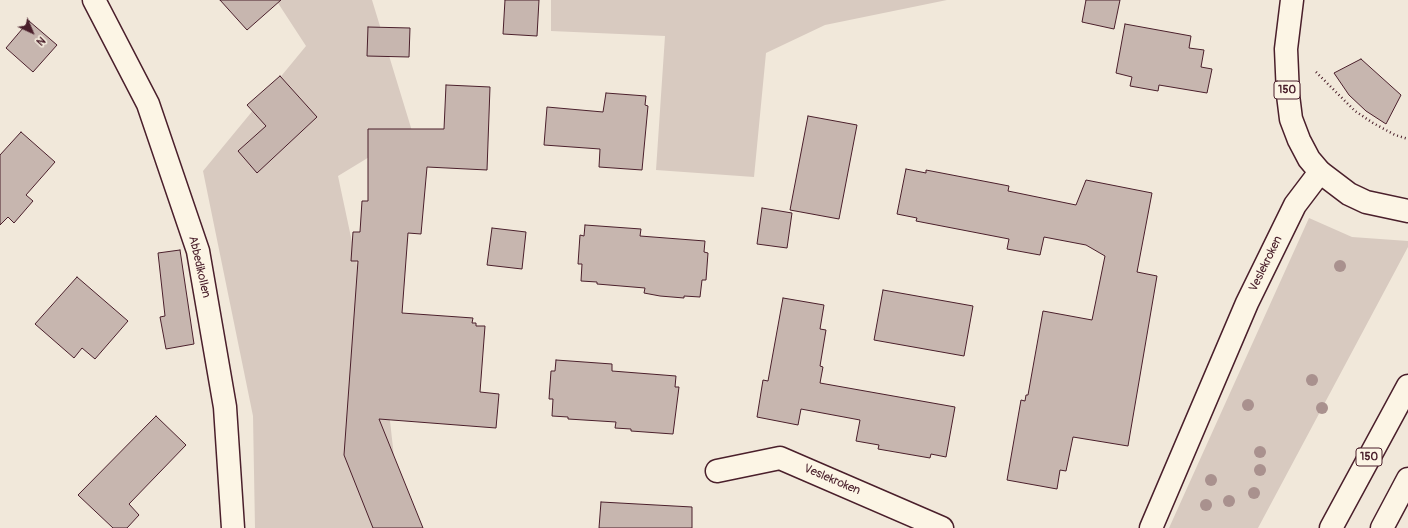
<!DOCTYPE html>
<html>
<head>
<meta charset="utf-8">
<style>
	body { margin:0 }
	#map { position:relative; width:1408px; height:528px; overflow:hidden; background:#f1e8da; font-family:Pangolin,sans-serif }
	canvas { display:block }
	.north { position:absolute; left:12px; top:12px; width:40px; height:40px; -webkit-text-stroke:3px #fcf5e5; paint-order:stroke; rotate:136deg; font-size:11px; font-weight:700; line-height:16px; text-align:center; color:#4a1f2b }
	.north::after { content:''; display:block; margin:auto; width:14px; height:18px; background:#4a1f2b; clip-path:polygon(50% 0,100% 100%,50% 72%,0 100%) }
</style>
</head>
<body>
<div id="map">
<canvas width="1408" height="528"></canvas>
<div class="north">N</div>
</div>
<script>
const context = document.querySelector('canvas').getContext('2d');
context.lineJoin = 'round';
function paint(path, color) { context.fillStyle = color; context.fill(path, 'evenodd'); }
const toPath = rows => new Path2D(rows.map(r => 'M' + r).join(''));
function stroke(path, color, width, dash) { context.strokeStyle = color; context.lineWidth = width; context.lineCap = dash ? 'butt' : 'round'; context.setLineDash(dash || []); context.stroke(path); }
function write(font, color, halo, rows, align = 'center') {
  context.font = font + ' Pangolin,sans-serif'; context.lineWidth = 4; context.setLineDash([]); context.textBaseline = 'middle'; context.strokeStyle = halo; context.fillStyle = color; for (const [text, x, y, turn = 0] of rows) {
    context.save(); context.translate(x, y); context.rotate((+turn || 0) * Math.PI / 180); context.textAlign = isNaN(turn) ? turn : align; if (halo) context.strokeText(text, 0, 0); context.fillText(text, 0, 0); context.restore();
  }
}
paint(toPath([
	[276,0,372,0,412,131,338,176,390,421,402,528,255,528,253,416,203,171,306,46],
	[551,0,947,0,825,25,766,53,754,177,656,170,665,36,551,31],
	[1309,218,1352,237,1408,241,1408,247,1258,528,1169,528]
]), '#d8cac0');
const building = toPath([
	[220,0,281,0,247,30,220,0],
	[505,0,539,0,537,36,503,34,505,0],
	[1086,0,1120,0,1114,29,1082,22,1086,0],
	[29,21,57,45,33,72,6,48,29,21],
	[1125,24,1191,36,1189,48,1204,50,1201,67,1212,69,1207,93,1159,85,1158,91,1130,86,1132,77,1116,73,1125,24],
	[368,27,410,28,409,57,367,56,368,27],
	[1361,59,1401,95,1386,124,1366,111,1349,95,1334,73,1361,59],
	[280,76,317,117,257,173,238,151,266,126,247,105,280,76],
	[446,85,490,87,487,170,427,167,421,234,408,233,402,313,473,318,472,323,476,323,476,326,485,326,480,392,499,394,496,428,379,419,423,528,373,528,344,455,358,261,351,261,353,232,360,232,362,201,368,201,368,129,444,129,446,85],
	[606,93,646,96,645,105,648,106,642,170,599,167,600,149,544,145,547,107,603,112,606,93],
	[808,116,857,125,839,219,790,210,808,116],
	[21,132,55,162,26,195,33,201,14,223,8,217,0,225,0,155,21,132],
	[906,169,926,173,926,170,1009,186,1008,191,1076,205,1086,180,1152,193,1137,272,1157,276,1128,446,1073,437,1066,471,1060,470,1057,489,1007,480,1021,400,1025,401,1026,395,1028,395,1043,311,1092,320,1105,256,1086,245,1044,237,1040,255,1007,249,1009,239,916,221,917,218,897,214,906,169],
	[762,208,792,213,787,248,757,244,762,208],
	[585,225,641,229,640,236,705,241,704,252,708,253,706,280,702,280,700,297,684,296,684,298,660,296,644,293,645,288,597,284,597,282,581,281,582,264,578,264,580,235,584,236,585,225],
	[492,228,526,232,522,269,487,265,492,228],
	[180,250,194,344,166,349,160,317,165,316,158,253,180,250],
	[77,277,128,321,95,359,82,348,74,358,35,324,77,277],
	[883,290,973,306,964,356,874,340,883,290],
	[783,298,824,305,820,329,826,330,820,366,823,367,820,383,955,407,946,457,931,454,930,458,878,449,879,445,856,441,860,420,801,409,798,425,757,417,763,380,768,381,783,298],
	[556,360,612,364,612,371,676,376,675,387,679,387,673,434,631,431,631,429,615,428,616,422,568,419,568,417,552,416,553,399,549,399,551,371,555,371,556,360],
	[156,416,186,445,129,504,139,515,127,528,113,528,78,495,156,416],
	[601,502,692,507,692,528,599,528,601,502]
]);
paint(building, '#c7b6af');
stroke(building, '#4a1f2b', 1);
const street = toPath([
	[94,0,148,104,198,251,225,407,233,528],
	[717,471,780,458,942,528],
	[1151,528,1247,303,1295,205,1320,172]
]);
const highway = toPath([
	[1292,0,1286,49,1288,95,1291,119,1299,140,1309,159,1320,172,1349,194,1366,202,1408,211],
	[1331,528,1408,386],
	[1382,528,1408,479]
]);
stroke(street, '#4a1f2b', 25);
stroke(highway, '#4a1f2b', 25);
stroke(toPath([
	[1316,72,1355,111,1373,123,1395,135,1408,139]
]), '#4a1f2b', 2.5, [1, 3]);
stroke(street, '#fcf5e5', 22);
stroke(highway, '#fcf5e5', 22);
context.fillStyle = '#a9918e';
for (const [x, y] of [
	[1340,266],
	[1312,380],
	[1248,405],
	[1322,408],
	[1260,452],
	[1260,470],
	[1211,480],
	[1254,493],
	[1229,501],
	[1206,505]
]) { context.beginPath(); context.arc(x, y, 6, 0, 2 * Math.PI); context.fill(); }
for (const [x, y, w] of [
	[1287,90,26],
	[1369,457,26]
]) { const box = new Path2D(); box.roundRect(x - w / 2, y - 9, w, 18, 3); context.fillStyle = '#fcf5e5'; context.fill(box); stroke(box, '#4a1f2b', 1); }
write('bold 11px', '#4a1f2b', null, [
	["150",1287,90],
	["150",1369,457]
]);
write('12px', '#4a1f2b', '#fcf5e5', [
	["Veslekroken",1266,264,-64],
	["Abbedikollen",199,267,77],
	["Veslekroken",832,480,23]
]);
</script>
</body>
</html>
